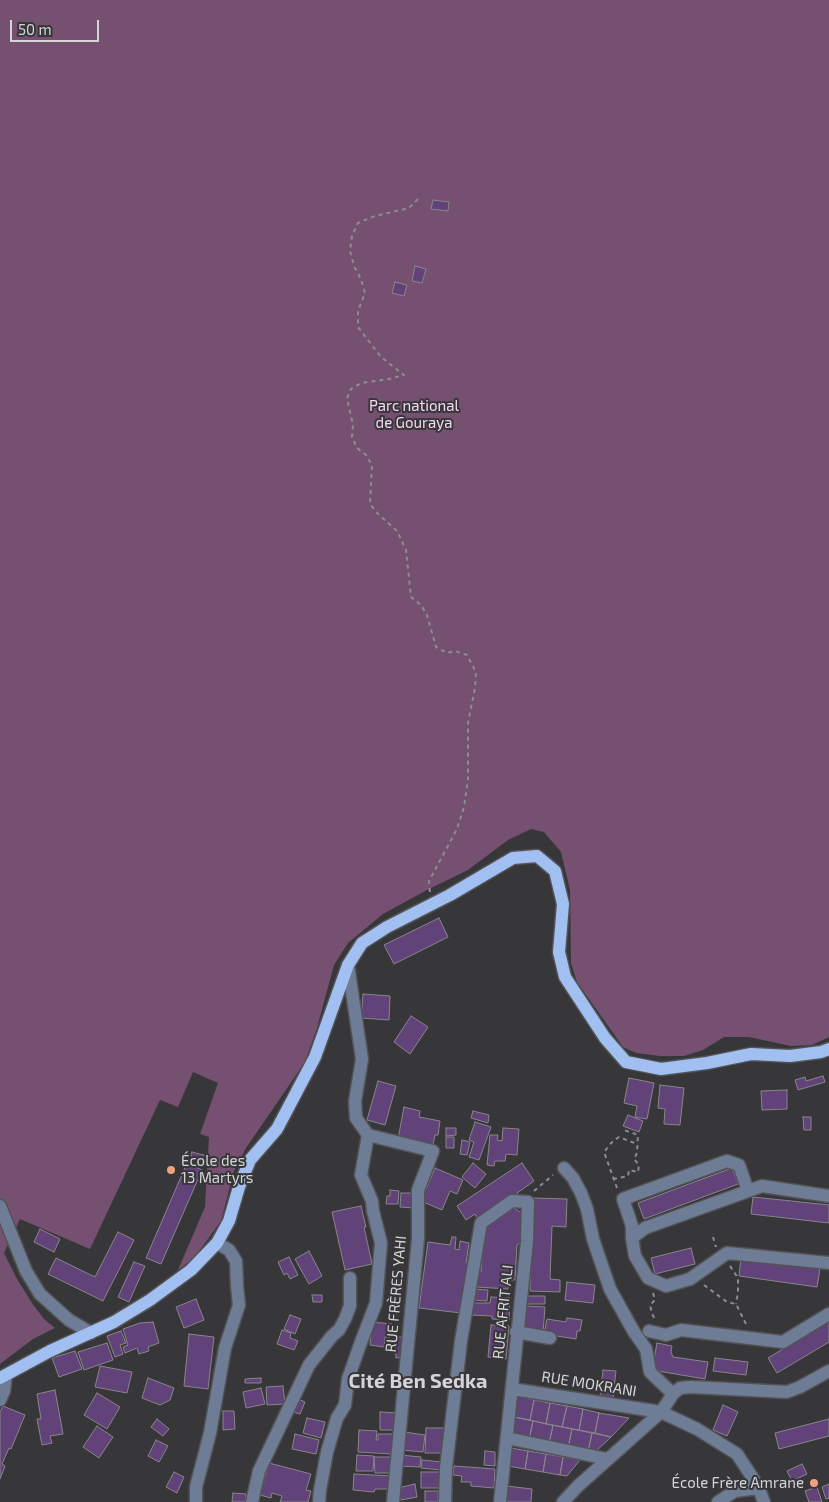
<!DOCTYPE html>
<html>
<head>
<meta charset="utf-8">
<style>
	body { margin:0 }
	#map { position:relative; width:829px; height:1502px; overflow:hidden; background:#37373a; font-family:"Exo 2",sans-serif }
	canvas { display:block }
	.scale { position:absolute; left:10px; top:20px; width:89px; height:22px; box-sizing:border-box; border:2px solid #d5d5d7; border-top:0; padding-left:6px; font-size:15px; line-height:18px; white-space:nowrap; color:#d5d5d7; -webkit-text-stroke:4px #37373a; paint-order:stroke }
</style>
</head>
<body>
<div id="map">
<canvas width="829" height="1502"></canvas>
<div class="scale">50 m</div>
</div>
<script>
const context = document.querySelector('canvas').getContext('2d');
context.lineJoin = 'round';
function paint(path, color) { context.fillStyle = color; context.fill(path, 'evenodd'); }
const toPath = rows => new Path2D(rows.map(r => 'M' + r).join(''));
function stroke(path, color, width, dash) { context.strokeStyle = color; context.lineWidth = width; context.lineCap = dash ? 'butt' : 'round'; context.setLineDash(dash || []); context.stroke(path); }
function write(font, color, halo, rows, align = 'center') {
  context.font = font + ' "Exo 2",sans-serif'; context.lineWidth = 4; context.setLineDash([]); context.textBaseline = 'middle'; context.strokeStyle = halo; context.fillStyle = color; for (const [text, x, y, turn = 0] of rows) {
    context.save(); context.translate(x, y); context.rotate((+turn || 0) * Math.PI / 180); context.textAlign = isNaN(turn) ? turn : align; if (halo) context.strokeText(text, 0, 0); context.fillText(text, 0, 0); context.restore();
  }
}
paint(toPath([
	[0,0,829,0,829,1037,812,1045,791,1046,749,1037,724,1037,703,1050,684,1056,660,1056,636,1053,623,1047,577,982,571,963,570,890,561,852,544,832,531,829,508,840,468,870,425,891,383,914,348,943,334,965,317,1028,305,1062,246,1148,234,1171,221,1221,194,1258,178,1270,205,1207,209,1137,200,1134,218,1083,193,1072,178,1107,160,1100,90,1249,20,1219,4,1253,17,1279,34,1306,44,1319,55,1328,33,1339,0,1364]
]), '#765070');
const building = toPath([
	[433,200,449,202,448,211,431,209,433,200],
	[415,266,426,269,422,283,412,281,415,266],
	[395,282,407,285,404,296,392,293,395,282],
	[439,918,448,937,394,964,384,945,439,918],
	[363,994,390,996,389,1020,361,1018,363,994],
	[411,1016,428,1027,410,1054,394,1042,411,1016],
	[823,1076,825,1082,798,1090,795,1080,805,1077,806,1081,823,1076],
	[629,1078,654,1083,647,1119,635,1117,637,1106,624,1103,629,1078],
	[378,1081,396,1086,385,1125,367,1120,378,1081],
	[660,1085,684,1088,680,1125,664,1124,665,1109,658,1108,660,1085],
	[787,1090,787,1109,762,1110,761,1091,787,1090],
	[404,1107,420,1111,419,1117,440,1121,438,1135,435,1135,433,1145,398,1139,404,1107],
	[473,1111,489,1115,488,1123,471,1118,473,1111],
	[628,1115,643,1121,639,1132,623,1126,628,1115],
	[803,1117,811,1117,811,1130,804,1130,803,1117],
	[475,1122,491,1127,479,1160,469,1157,474,1142,469,1140,475,1122],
	[446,1128,456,1128,456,1135,446,1136,446,1128],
	[503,1128,519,1129,517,1155,506,1154,505,1161,495,1161,494,1166,487,1165,490,1135,498,1135,497,1140,502,1141,503,1128],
	[446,1137,454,1137,454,1148,446,1148,446,1137],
	[462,1140,470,1142,467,1155,460,1154,462,1140],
	[192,1152,207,1156,205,1163,190,1159,192,1152],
	[187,1163,202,1170,161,1264,146,1258,187,1163],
	[473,1163,486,1174,475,1188,462,1177,473,1163],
	[522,1163,534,1181,517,1193,518,1194,478,1220,475,1214,466,1220,457,1206,522,1163],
	[435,1168,463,1180,457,1194,450,1191,442,1210,421,1201,435,1168],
	[732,1168,738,1184,644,1219,638,1203,732,1168],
	[390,1190,399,1191,398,1204,386,1204,387,1196,390,1196,390,1190],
	[401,1193,414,1193,414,1208,400,1207,401,1193],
	[753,1197,829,1205,829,1223,751,1214,753,1197],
	[533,1198,567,1199,566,1227,552,1226,550,1279,560,1280,560,1292,530,1291,533,1198],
	[361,1206,366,1227,364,1227,372,1264,345,1270,332,1212,361,1206],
	[512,1207,525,1215,523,1240,517,1245,515,1280,509,1280,508,1289,477,1287,478,1271,481,1272,484,1225,512,1207],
	[40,1229,60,1239,54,1252,34,1242,40,1229],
	[118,1232,134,1240,103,1301,48,1274,56,1258,95,1277,118,1232],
	[452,1237,456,1237,455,1249,459,1250,460,1241,469,1243,466,1263,469,1263,461,1313,419,1308,428,1242,450,1245,452,1237],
	[691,1248,695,1264,655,1274,651,1258,691,1248],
	[309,1251,322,1276,309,1284,295,1259,309,1251],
	[289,1257,298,1275,290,1279,287,1273,284,1275,278,1262,289,1257],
	[741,1257,820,1269,817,1287,739,1276,741,1257],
	[134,1262,145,1266,129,1302,118,1297,134,1262],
	[567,1282,595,1285,593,1303,565,1300,567,1282],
	[474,1289,488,1290,487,1301,473,1300,474,1289],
	[312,1295,322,1295,322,1302,313,1302,312,1295],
	[524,1296,545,1296,545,1304,524,1304,524,1296],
	[491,1297,510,1298,509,1320,492,1319,492,1316,471,1315,472,1303,490,1303,491,1297],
	[196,1299,204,1320,184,1328,176,1307,196,1299],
	[525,1306,545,1307,543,1333,523,1331,525,1306],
	[290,1315,301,1319,295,1334,284,1329,290,1315],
	[567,1318,582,1320,580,1331,577,1331,576,1339,544,1334,547,1319,566,1322,567,1318],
	[829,1321,829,1342,777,1373,768,1358,829,1321],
	[153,1322,159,1343,148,1347,149,1351,139,1354,137,1348,125,1353,123,1347,128,1345,123,1329,140,1323,153,1322],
	[372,1322,392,1324,390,1337,385,1337,384,1347,370,1345,372,1322],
	[491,1325,509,1326,506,1359,488,1357,491,1325],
	[282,1330,291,1333,290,1338,298,1341,294,1350,277,1344,282,1330],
	[121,1331,126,1343,120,1345,123,1354,115,1357,107,1336,121,1331],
	[189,1334,214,1337,208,1389,184,1386,189,1334],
	[395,1337,404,1337,405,1357,396,1358,395,1337],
	[107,1343,113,1360,84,1370,78,1352,107,1343],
	[657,1343,672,1346,671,1352,673,1357,708,1362,705,1379,652,1370,657,1343],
	[75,1351,82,1369,59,1377,52,1358,75,1351],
	[715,1358,748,1362,746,1375,713,1371,715,1358],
	[100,1366,132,1372,127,1393,95,1387,100,1366],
	[603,1370,616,1371,613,1398,600,1397,603,1370],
	[148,1378,174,1388,170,1400,160,1405,142,1398,148,1378],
	[261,1378,261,1383,245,1383,245,1379,261,1378],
	[283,1386,285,1404,267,1405,266,1387,283,1386],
	[261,1388,265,1404,246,1408,243,1392,261,1388],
	[55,1390,63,1434,50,1436,52,1443,42,1445,37,1419,41,1419,37,1394,55,1390],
	[97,1393,120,1407,107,1429,84,1415,97,1393],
	[518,1396,534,1400,530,1420,514,1417,518,1396],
	[298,1399,305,1402,300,1414,293,1412,298,1399],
	[534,1400,550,1403,546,1424,530,1420,534,1400],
	[550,1403,567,1406,562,1427,546,1424,550,1403],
	[723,1405,738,1412,727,1436,713,1430,723,1405],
	[3,1406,25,1415,11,1449,9,1448,2,1464,5,1466,0,1479,0,1412,3,1406],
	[567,1406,583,1409,579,1430,562,1427,567,1406],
	[583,1409,599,1413,595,1433,579,1430,583,1409],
	[223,1411,234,1411,235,1429,223,1430,223,1411],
	[380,1412,398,1413,397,1430,380,1430,380,1412],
	[599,1413,629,1418,611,1437,595,1433,599,1413],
	[514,1417,533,1421,529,1440,510,1436,514,1417],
	[307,1418,325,1422,321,1438,303,1433,307,1418],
	[157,1419,169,1429,163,1436,151,1427,157,1419],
	[829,1419,829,1436,779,1449,775,1433,829,1419],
	[533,1421,553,1425,549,1444,529,1440,533,1421],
	[553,1425,572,1429,568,1448,549,1444,553,1425],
	[97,1426,113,1437,99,1458,83,1447,97,1426],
	[426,1428,445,1428,444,1453,425,1453,426,1428],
	[572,1429,592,1433,588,1452,568,1448,572,1429],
	[359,1430,377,1431,376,1440,378,1440,378,1434,393,1434,392,1454,358,1452,359,1430],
	[404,1432,425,1435,423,1452,402,1450,404,1432],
	[592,1433,611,1437,594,1453,588,1452,592,1433],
	[295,1434,319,1440,316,1454,292,1449,295,1434],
	[156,1440,168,1446,159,1462,148,1456,156,1440],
	[511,1448,528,1451,525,1469,508,1466,511,1448],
	[485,1451,495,1452,495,1466,484,1465,485,1451],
	[528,1451,546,1454,543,1472,525,1469,528,1451],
	[546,1454,563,1457,560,1475,543,1472,546,1454],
	[357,1455,374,1456,373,1471,356,1471,357,1455],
	[400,1455,421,1457,420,1467,399,1466,400,1455],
	[374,1457,391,1457,391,1473,375,1473,374,1457],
	[563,1457,580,1460,567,1476,560,1475,563,1457],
	[422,1460,442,1462,441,1470,421,1468,422,1460],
	[269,1463,311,1474,306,1490,311,1491,308,1502,280,1502,282,1496,272,1493,271,1498,260,1495,269,1463],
	[802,1464,807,1474,792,1481,787,1471,802,1464],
	[454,1466,495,1469,494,1488,471,1486,471,1482,461,1482,462,1476,453,1475,454,1466],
	[174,1472,184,1477,177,1493,166,1487,174,1472],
	[421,1472,443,1472,443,1488,421,1488,421,1472],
	[354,1474,392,1476,391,1489,375,1489,374,1492,353,1490,354,1474],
	[415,1484,417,1497,401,1500,398,1488,415,1484],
	[829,1484,829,1498,826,1499,822,1487,829,1484],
	[507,1486,532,1489,531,1502,506,1502,507,1486],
	[817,1487,822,1502,809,1502,805,1491,817,1487],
	[425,1491,438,1491,438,1502,425,1502,425,1491],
	[233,1493,246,1494,245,1502,232,1502,233,1493]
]);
paint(building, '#614279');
stroke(building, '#88868a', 1);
const minor = toPath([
	[368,1135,433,1151,418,1190,418,1239,393,1502],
	[564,1168,573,1178,581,1193,587,1209,593,1239,610,1289,634,1332,646,1349,650,1372,673,1394],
	[829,1196,762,1186,645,1228,632,1238,635,1256,648,1278,666,1286,690,1279,727,1253,829,1263],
	[0,1206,26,1271,40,1294,69,1320,91,1333],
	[632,1238,632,1226,623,1199,727,1161,739,1165,748,1191],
	[649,1331,666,1335,681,1330,783,1342,829,1314],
	[516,1332,550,1338],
	[512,1389,661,1412,697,1429,737,1454,758,1486,764,1502],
	[0,1400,4,1391,6,1375],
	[507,1438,607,1459],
	[196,1502,196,1487,210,1433,225,1348,239,1305,237,1286,236,1261,229,1250,217,1243],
	[252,1502,259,1471,309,1365,332,1336,339,1330,345,1319,350,1306,350,1278],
	[319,1502,320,1490,327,1452,337,1418,345,1405,348,1379,361,1342,376,1303,381,1243,373,1211,372,1201,361,1175,368,1135,356,1118,355,1101,362,1059,348,965],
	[445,1502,446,1468,461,1341,481,1223,512,1201,528,1202,527,1241,500,1502],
	[563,1502,578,1486,661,1412,673,1394,680,1388,691,1387,787,1392,800,1387,829,1371],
	[718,1502,735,1491,759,1488]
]);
const major = toPath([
	[0,1378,50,1351,114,1322,150,1300,191,1270,217,1243,229,1221,239,1187,250,1160,277,1129,315,1057,348,965,362,943,387,927,450,895,513,858,537,856,555,871,563,904,559,952,565,977,605,1038,626,1062,661,1069,707,1063,751,1054,790,1056,821,1052,829,1049]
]);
stroke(minor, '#535356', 15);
stroke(major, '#535356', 15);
stroke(toPath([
	[418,199,409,208,375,216,358,223,352,236,350,251,354,266,361,279,365,293,358,311,358,327,381,357,404,375,389,379,361,383,351,389,347,398,353,425,352,437,357,448,366,455,372,465,370,504,377,513,397,531,406,550,411,597,421,605,427,615,436,647,447,653,455,651,467,655,476,672,475,688,468,723,468,779,464,807,457,829,429,881,430,893],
	[613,1179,628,1176,629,1170,638,1172,639,1165,634,1159,637,1153,638,1135,624,1130],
	[617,1188,604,1152,613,1141,619,1137,637,1144],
	[534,1191,553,1175],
	[713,1237,716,1247],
	[730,1266,738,1278,738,1292,736,1304],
	[704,1285,727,1302,736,1304,747,1326],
	[653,1293,655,1300,650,1305,652,1314,655,1319]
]), '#8d8d8f', 2, [4, 4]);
stroke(minor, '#6e7c95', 12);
stroke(major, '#a2bff2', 12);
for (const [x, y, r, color] of [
	[171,1170,5,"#f2a080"],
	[814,1483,5,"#f2a080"]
]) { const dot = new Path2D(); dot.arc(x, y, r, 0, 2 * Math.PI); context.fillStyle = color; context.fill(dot); stroke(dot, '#37373a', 2); }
write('15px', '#f8d8f2', '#37373a', [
	["Parc national",414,406],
	["de Gouraya",414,423]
]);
write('15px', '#d5d5d7', '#37373a', [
	["École des",181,1161],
	["13 Martyrs",181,1178],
	["École Frère Amrane",804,1483,"right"]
], 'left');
write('15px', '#d5d5d7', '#37373a', [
	["RUE FRÈRES YAHI",396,1294,-85],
	["RUE AFRIT ALI",503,1312,-84],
	["RUE MOKRANI",589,1384,9]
]);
write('bold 20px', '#d5d5d7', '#37373a', [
	["Cité Ben Sedka",418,1381]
]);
</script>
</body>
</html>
